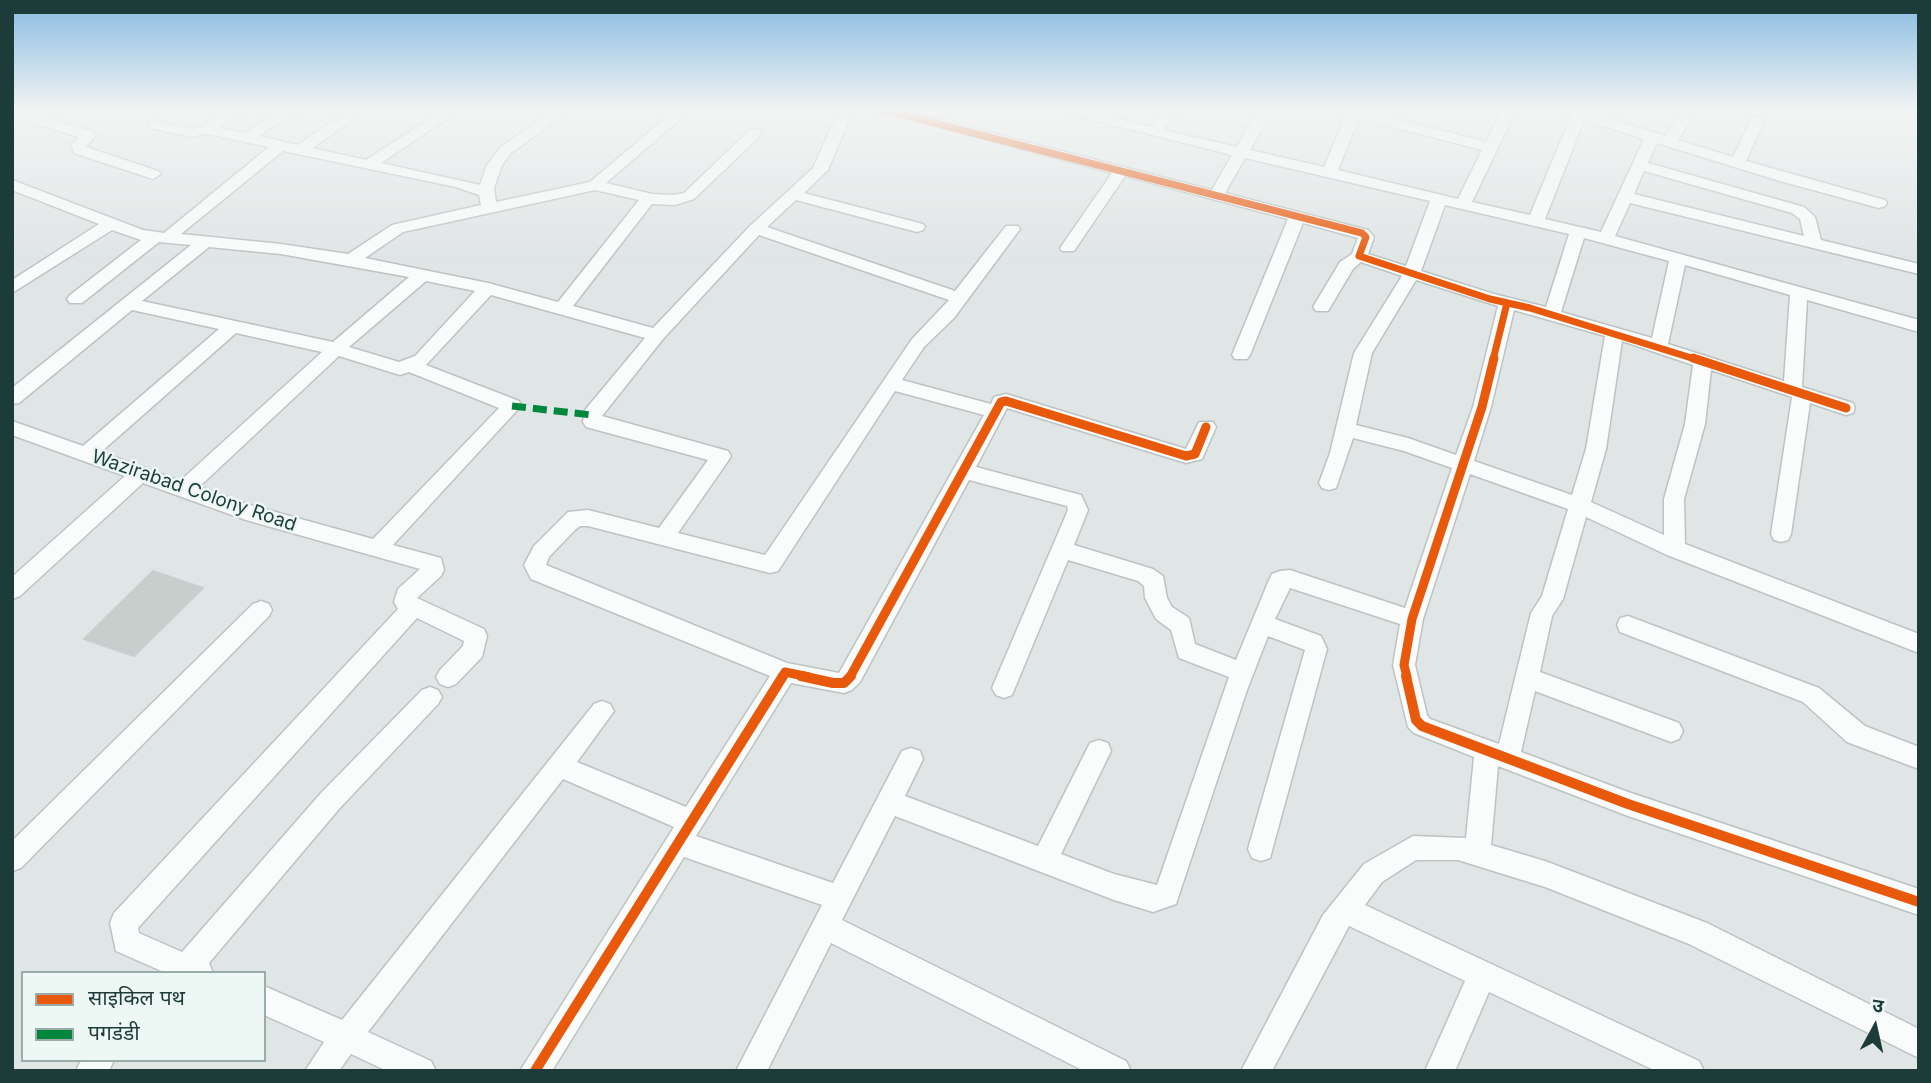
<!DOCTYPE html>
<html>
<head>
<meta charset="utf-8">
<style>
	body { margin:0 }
	#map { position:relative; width:1931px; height:1083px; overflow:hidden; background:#e0e6e5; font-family:Inter,"Noto Sans Devanagari",sans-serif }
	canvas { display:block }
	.frame { position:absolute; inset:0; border:14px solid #1d3b39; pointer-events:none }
	.legend { position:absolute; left:21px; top:971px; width:245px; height:91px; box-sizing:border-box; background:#edf7f4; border:2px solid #9aaca9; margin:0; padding:9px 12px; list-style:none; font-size:21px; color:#1d3b39 }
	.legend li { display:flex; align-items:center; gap:14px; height:35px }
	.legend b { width:35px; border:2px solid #9aaca9 }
	.north { position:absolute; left:1840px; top:992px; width:70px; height:70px; -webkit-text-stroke:5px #edf7f4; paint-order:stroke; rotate:8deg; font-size:19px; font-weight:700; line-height:28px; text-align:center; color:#1d3b39 }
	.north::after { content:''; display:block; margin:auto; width:24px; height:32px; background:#1d3b39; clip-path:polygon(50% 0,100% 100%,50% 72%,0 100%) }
</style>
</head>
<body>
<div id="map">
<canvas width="1931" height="1083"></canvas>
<div class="frame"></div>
<ul class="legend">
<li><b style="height:9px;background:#e8590c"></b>साइकिल पथ</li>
<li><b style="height:9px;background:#00873e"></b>पगडंडी</li>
</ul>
<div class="north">उ</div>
</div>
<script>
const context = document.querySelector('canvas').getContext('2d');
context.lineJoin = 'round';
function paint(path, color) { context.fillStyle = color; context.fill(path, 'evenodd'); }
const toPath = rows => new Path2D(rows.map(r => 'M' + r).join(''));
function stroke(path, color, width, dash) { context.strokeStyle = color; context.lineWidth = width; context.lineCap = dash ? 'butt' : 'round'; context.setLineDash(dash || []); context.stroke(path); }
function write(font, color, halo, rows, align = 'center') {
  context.font = font + ' Inter,sans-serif'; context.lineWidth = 5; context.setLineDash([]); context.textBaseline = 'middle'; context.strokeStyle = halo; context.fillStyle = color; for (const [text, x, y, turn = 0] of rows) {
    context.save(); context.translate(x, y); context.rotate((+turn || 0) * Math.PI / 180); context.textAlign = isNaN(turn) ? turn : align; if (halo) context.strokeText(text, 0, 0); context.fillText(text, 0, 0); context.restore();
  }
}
const building = toPath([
	[153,571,203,588,134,656,84,639,153,571]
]);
paint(building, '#c7cecc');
stroke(building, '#c8cfce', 2);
const minor = toPath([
	[12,110,22,110,94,132,96,135,86,147,158,171,161,174,153,179,74,153,71,145,79,137,12,117,12,110],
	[225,110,242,110,219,128,245,133,280,110,297,110,259,136,297,145,350,110,367,110,312,148,366,160,443,110,460,110,381,163,480,185,487,165,501,147,553,110,570,110,511,153,502,165,494,188,496,202,590,182,675,110,691,110,606,183,652,194,674,195,684,193,750,130,760,130,762,133,760,136,694,199,675,205,652,204,573,306,653,328,750,226,813,168,839,110,853,110,828,170,804,193,923,224,925,227,923,230,917,232,796,200,767,227,955,291,1006,226,1018,226,1020,229,954,318,924,347,902,380,991,404,994,397,1006,394,1186,449,1199,422,1213,422,1216,427,1202,459,1186,463,1007,408,976,467,1081,495,1088,510,1074,545,1153,569,1163,576,1167,598,1172,607,1189,618,1195,644,1236,660,1269,580,1272,574,1280,571,1290,570,1405,608,1452,468,1404,451,1353,438,1336,488,1329,490,1322,488,1319,483,1330,453,1354,353,1402,276,1361,262,1353,269,1328,311,1316,311,1313,307,1340,262,1352,254,1358,238,1303,223,1250,355,1247,359,1235,359,1232,355,1288,219,1125,176,1074,251,1062,251,1060,248,1112,173,877,110,903,110,1212,190,1232,155,1054,110,1081,110,1151,127,1162,110,1177,110,1163,130,1237,147,1258,110,1272,110,1250,150,1324,167,1348,110,1362,110,1486,142,1502,110,1516,110,1472,202,1530,215,1571,116,1561,110,1584,110,1665,136,1683,110,1697,110,1678,140,1733,157,1752,118,1762,118,1764,121,1746,161,1885,200,1887,203,1885,206,1879,208,1780,181,1657,143,1648,163,1804,207,1815,217,1821,240,1919,264,1919,274,1630,203,1615,236,1919,320,1919,332,1807,300,1802,387,1853,403,1855,408,1853,413,1846,415,1810,403,1791,534,1788,540,1781,542,1774,540,1771,534,1792,397,1711,370,1705,424,1684,499,1685,544,1919,634,1919,653,1667,555,1586,517,1563,599,1552,616,1540,672,1679,723,1683,731,1679,739,1671,742,1535,691,1521,752,1628,792,1919,889,1919,915,1628,816,1498,766,1491,845,1545,861,1707,923,1919,1029,1919,1058,1689,944,1545,887,1458,860,1416,860,1382,882,1365,905,1699,1061,1704,1071,1656,1071,1489,992,1455,1071,1425,1071,1465,981,1349,926,1272,1071,1241,1071,1323,915,1364,864,1413,836,1466,838,1474,757,1414,733,1408,727,1393,665,1400,624,1290,588,1275,619,1321,636,1327,649,1270,858,1261,861,1252,858,1248,849,1305,650,1268,636,1247,690,1176,904,1153,912,1114,900,895,816,842,920,1126,1061,1131,1071,1084,1071,831,943,767,1071,736,1071,822,905,684,857,552,1071,520,1071,674,827,563,779,368,1032,431,1061,436,1071,387,1071,351,1054,339,1071,305,1071,324,1042,264,1015,264,986,342,1020,594,704,602,701,610,704,614,711,577,762,686,807,770,676,531,579,524,565,534,546,568,512,588,510,659,528,708,460,586,427,583,422,585,410,645,338,491,295,426,365,519,401,521,406,393,545,441,558,444,570,441,576,417,598,484,629,487,636,482,657,456,684,448,687,440,684,436,677,440,670,463,646,464,641,417,618,138,928,139,933,182,952,321,793,422,690,430,687,438,690,442,697,438,704,339,809,209,963,213,973,166,973,116,951,110,923,114,913,398,609,394,602,398,589,420,569,246,520,143,483,20,596,12,599,12,577,125,476,12,435,12,421,83,446,219,329,132,310,19,403,12,404,12,388,191,245,159,242,82,303,70,303,67,299,70,295,141,240,112,230,12,293,12,280,99,224,12,190,12,180,143,230,164,233,269,147,207,134,191,137,150,128,148,125,155,121,191,129,202,127,225,110],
	[1359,118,1482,150,1458,199,1338,170,1359,118],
	[1584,120,1644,139,1601,232,1545,219,1584,120],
	[283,151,456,187,479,195,481,205,392,225,348,254,281,244,181,234,283,151],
	[1245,158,1430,201,1406,266,1368,254,1374,237,1368,230,1225,193,1245,158],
	[1644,171,1792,213,1800,219,1804,236,1634,194,1644,171],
	[595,190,639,200,558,302,488,283,365,258,403,232,595,190],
	[1445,205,1569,234,1546,307,1494,294,1421,271,1445,205],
	[759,235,949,300,912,339,765,555,678,533,728,461,731,456,728,451,602,416,663,339,759,235],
	[1584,238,1669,261,1652,338,1561,312,1584,238],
	[209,247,281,254,409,277,333,342,142,301,209,247],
	[1685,265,1790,295,1784,381,1668,344,1685,265],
	[1416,280,1498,306,1473,407,1456,455,1408,438,1356,425,1372,353,1416,280],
	[426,281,475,291,415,356,399,362,349,347,426,281],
	[1514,310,1605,336,1586,449,1572,495,1474,461,1491,407,1514,310],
	[236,333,322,352,180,481,101,452,236,333],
	[1622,341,1693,365,1685,424,1664,499,1664,535,1591,502,1606,449,1622,341],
	[339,356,400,375,409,372,499,408,373,539,250,505,199,487,339,356],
	[895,391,984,415,839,673,787,663,546,565,549,557,575,530,580,526,588,526,770,573,778,571,895,391],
	[1470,474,1568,509,1542,596,1531,613,1499,744,1430,719,1427,715,1415,665,1423,619,1470,474],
	[969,480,1067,506,1068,510,992,688,996,695,1004,698,1012,695,1068,560,1138,581,1144,586,1145,598,1156,619,1171,630,1179,658,1229,677,1157,885,1114,874,1061,854,1111,751,1108,743,1099,740,1090,743,1038,846,905,796,923,759,920,751,911,748,902,751,833,883,696,836,791,683,844,693,852,690,860,682,969,480],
	[261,601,269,604,272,610,269,616,21,868,12,871,12,841,253,604,261,601],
	[1628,616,1819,688,1865,726,1919,747,1919,769,1847,742,1803,702,1620,632,1617,625,1620,618,1628,616],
	[81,1060,114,1060,109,1071,76,1071,81,1060]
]);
stroke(minor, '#bdc3c2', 3);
paint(minor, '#fafbfb');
stroke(toPath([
	[512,406,592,415]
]), '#00873e', 7, [14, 7]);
stroke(toPath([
	[884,110,1362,233,1366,237,1359,256,1490,299,1530,308,1698,360],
	[1493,360,1507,303]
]), '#e8590c', 7);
stroke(toPath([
	[1693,358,1846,408],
	[782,677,785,672,809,677],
	[850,677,1001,402,1006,401,1186,456,1195,454,1206,427],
	[1407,677,1404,665,1412,619,1482,407,1494,358]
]), '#e8590c', 9);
stroke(toPath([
	[801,676,833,683,844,683,851,676],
	[1406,676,1416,720,1422,726,1628,804,1919,902],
	[535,1071,783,676]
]), '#e8590c', 10);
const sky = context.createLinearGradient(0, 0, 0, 262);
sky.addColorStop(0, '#89bbe2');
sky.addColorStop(0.42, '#f1f4f3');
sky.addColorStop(1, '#f1f4f300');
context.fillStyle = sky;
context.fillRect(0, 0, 1931, 262);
write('19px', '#1d3b39', '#edf7f4', [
	["Wazirabad Colony Road",194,491,19]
]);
</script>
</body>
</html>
